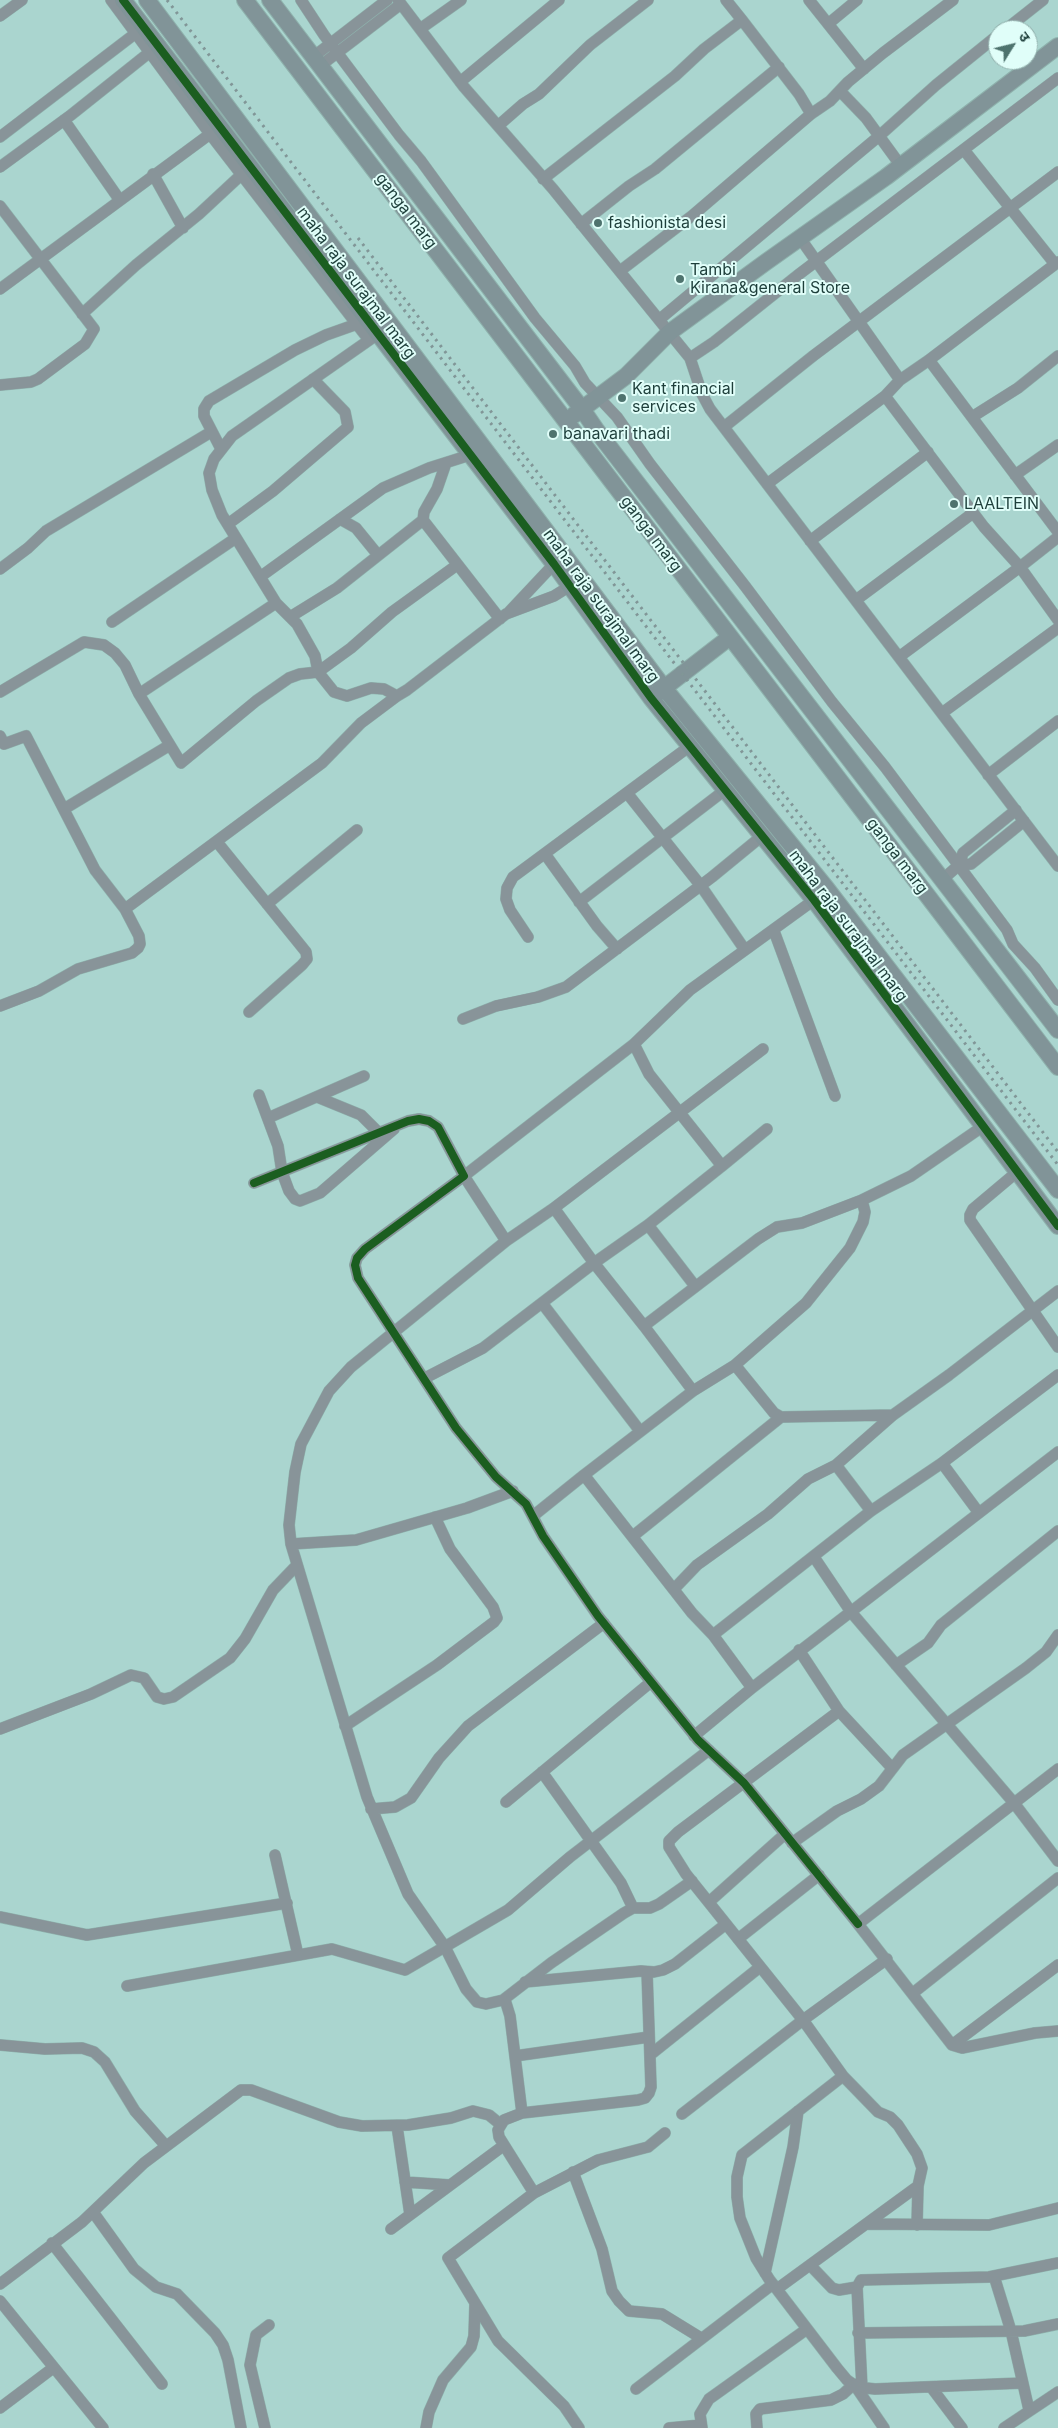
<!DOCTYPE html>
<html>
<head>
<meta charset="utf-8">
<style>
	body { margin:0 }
	#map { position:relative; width:1058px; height:2428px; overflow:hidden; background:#aad5cf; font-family:Inter,"Noto Sans Devanagari",sans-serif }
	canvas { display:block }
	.north { position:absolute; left:988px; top:20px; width:50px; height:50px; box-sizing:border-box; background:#e0fef9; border:1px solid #92b1ad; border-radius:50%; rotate:54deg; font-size:14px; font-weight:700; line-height:20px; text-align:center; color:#1d3e3a }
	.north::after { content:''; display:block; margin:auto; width:18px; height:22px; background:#4e736e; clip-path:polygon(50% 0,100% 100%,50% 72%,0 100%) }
</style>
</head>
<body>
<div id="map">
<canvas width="1058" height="2428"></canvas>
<div class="north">उ</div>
</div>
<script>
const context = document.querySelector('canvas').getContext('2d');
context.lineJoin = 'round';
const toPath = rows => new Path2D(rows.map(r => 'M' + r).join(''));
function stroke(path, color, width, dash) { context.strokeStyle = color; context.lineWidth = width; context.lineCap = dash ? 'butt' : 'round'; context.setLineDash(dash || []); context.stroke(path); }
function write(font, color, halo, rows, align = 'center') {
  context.font = font + ' Inter,sans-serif'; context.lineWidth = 4; context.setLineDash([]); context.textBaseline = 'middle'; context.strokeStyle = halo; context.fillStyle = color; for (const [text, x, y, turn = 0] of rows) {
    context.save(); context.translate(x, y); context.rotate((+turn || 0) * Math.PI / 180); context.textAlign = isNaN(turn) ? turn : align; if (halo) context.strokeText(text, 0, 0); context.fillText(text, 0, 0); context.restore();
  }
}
const street = toPath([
	[111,0,210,134,369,340],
	[301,0,324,35,399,135,421,161,535,318,575,366,585,383,617,417,650,464,745,586,832,702,885,767,1007,930,1013,944,1035,968,1058,1000],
	[398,0,464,87,553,189,681,347,690,358,702,394,710,409,1058,866],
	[726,0,742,20],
	[809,0,864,69],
	[0,16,22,0],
	[828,24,857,0],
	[420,29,461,0],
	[1005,30,1043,0],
	[313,57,387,0],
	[320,66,401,4],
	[460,82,559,0],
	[840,91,866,118,901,166],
	[64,120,119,199],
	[499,125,523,104,539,94,590,45,648,0],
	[0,137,136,33],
	[964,150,1055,264],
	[0,167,71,115,155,48],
	[153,174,183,228],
	[543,179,675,76,704,49,742,20,799,94,811,114],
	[0,206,94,329,85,344,38,379,31,382,0,385],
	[581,224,629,186,655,169,779,67],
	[800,238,900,380],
	[620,271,693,215,811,114,830,101,848,82,883,53,953,0],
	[0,289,210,134],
	[82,314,136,265,199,214,241,175],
	[660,319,878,137,936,85,998,35],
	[690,358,714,342,798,275,1058,78],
	[929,360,1058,262],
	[972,417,1018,388,1058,356],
	[724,427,813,356,1058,172],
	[221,449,204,416,204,409,209,401,295,350,326,335,357,324],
	[446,463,437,489,424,512,423,520,500,619],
	[1015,475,1058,445],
	[767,484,885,396],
	[340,519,356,528,378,555],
	[228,524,273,491,348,427,345,412,313,379],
	[1058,532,929,360,900,380,885,396,984,527,1020,567,1058,537],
	[810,541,928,452],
	[0,569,28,548,46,531,211,432],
	[260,577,383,488,429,468,470,455],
	[856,600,973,513],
	[276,603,222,515,212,490,209,473,214,459,232,436,375,336],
	[508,613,554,564],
	[290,617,337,588,423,520],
	[112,622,236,538],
	[899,657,1020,567,1058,620],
	[0,692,84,642,104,645,115,653,125,665,139,694,276,603,297,624,315,656,318,672,334,692,347,696,371,688,384,689,397,696,407,690,506,614,554,596,570,586],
	[139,694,181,763,256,701,289,678,300,674,318,672,351,648,392,612,457,565],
	[942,713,1058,628],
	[0,736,4,744,26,736,95,870,125,909,322,763,361,723,397,696],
	[988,775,1058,721],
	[627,793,701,886,745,950],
	[64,809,170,745],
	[217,842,306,952,307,959,302,965,249,1012],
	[545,854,597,926,617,949],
	[959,865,971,864,1024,821],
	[943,879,959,865,963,853,1016,810],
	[579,902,725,790],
	[267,904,357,830],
	[774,931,835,1096],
	[528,937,510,910,506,899,507,888,513,877,690,746],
	[0,1006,39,991,78,969,132,953,138,948,140,944,139,936,125,909],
	[463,1019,496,1006,538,997,566,987,712,877,762,836],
	[259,1095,278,1146,282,1172,289,1191,295,1199,300,1201,320,1193,394,1129],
	[317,1097,361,1115,378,1132],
	[268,1118,364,1076],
	[722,1166,767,1129],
	[1017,1172,973,1209,970,1215,970,1220,1058,1347],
	[254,1183,408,1121,419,1119,429,1121,438,1127,464,1176,365,1249,357,1258,355,1265,358,1278,456,1428,496,1477,526,1504,543,1536,598,1616,698,1740,744,1783,858,1924],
	[862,1200,865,1212,863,1222,850,1248,806,1303,735,1365,693,1391,644,1326,758,1239,777,1227,802,1223,862,1200,911,1176,982,1127],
	[554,1208,506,1241,464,1176,634,1044],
	[506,1241,351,1367,329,1391,301,1444,295,1472,289,1525,291,1544,367,1797,408,1894,445,1947,466,1989,477,2002,486,2004,503,2000,506,2003,510,2016,522,2113],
	[695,1286,648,1225,722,1166,649,1074,634,1044,690,990,814,900],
	[542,1303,640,1431],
	[644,1326,594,1263,648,1225],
	[735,1365,774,1413,781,1417,893,1415,949,1375,1058,1291],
	[425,1378,483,1348,594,1263,554,1208,763,1049],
	[693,1391,584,1475,692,1613,713,1635,752,1688,1058,1452],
	[942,1463,979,1513],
	[836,1465,871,1511],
	[533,1516,584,1475],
	[633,1536,781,1417],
	[291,1544,356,1540,467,1508,513,1491],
	[814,1557,851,1612,1014,1803,1058,1861],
	[674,1589,697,1565,768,1514,808,1479,836,1465,893,1415],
	[713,1635,871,1511,942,1463,1058,1375],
	[799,1650,839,1711,892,1768],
	[896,1665,928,1643,941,1625,1058,1531],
	[839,1711,678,1832,669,1841,669,1847,686,1874,803,2020,843,2076,878,2112,890,2117,898,2125,917,2154,922,2168,918,2186,917,2225],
	[345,1726,437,1665,494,1622,497,1618,493,1607,450,1549,435,1517],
	[0,1729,91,1694,131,1675,144,1678,157,1697,164,1699,173,1697,230,1658,245,1639,273,1590,297,1565],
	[694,1736,752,1688],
	[1058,1769,858,1924,952,2045,962,2048,1035,2033,1058,2031],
	[542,1772,621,1883,633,1908],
	[506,1802,651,1682],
	[371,1809,395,1807,411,1798,439,1758,468,1726,604,1623],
	[792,1843,837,1811,861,1799,879,1786,903,1755,1026,1668,1046,1652,1058,1635],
	[275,1855,298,1955],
	[709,1902,785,1834],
	[0,1917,87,1935,287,1903],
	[738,1939,819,1875],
	[525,1982,641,1971,654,1972,663,1970,675,1964,726,1924],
	[127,1986,332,1949,405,1970,508,1910,570,1857,709,1750],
	[913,1993,1058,1878],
	[503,2000,551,1963,624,1913,633,1908,650,1908,659,1904,692,1881],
	[0,2045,45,2049,82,2048,94,2052,105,2062,135,2111,166,2146],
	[952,2045,1058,1965],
	[650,2055,760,1967],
	[515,2056,649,2037],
	[843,2076,742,2155,737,2177,737,2197,740,2218,756,2258,769,2279,837,2368,847,2380,857,2387,875,2389,1022,2383],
	[682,2114,803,2020,887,1959],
	[397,2126,410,2215],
	[573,2172,602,2249,612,2291,619,2301,629,2311,662,2314,701,2338],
	[405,2182,450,2185],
	[534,2193,598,2160,648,2147,665,2133],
	[93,2212,134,2269,156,2287,177,2294,215,2333,223,2345,228,2360,241,2428],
	[867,2224,989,2225,1058,2208],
	[391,2229,503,2146],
	[52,2243,162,2384],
	[810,2265,832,2288,839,2290,857,2287],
	[765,2273,793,2147,798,2111],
	[994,2276,1011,2331,1029,2410],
	[0,2284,82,2222,144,2163,241,2090,251,2090,339,2122,362,2126,408,2125,451,2118,473,2111,489,2115,500,2124],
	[777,2289,918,2186],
	[0,2301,103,2428],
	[858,2333,1024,2331,1058,2324],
	[931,2387,962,2428],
	[862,2388,857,2287,861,2280,989,2277,1058,2263],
	[636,2389,773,2284],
	[0,2408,53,2368],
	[265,2428,250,2365,256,2335,269,2325],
	[426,2428,429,2412,443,2380,471,2347,474,2336,475,2304],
	[579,2428,564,2406,498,2341,448,2258,534,2193,499,2137,498,2130,504,2120,522,2113,638,2100,645,2098,649,2093,651,2087,647,1972],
	[669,2428,701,2425],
	[702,2428,700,2414,709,2399,807,2329],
	[757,2428,756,2414,760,2409,831,2400,843,2394,854,2384,884,2428],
	[1004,2428,1058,2392]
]);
const secondary = toPath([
	[123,0,554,564,651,698,814,900,1058,1226],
	[147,0,664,688,827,889,1058,1190],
	[245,0,1058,1067],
	[270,0,582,409,597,431,1058,1030],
	[574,415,626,376,670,332,766,262,886,177,1058,46],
	[655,695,730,637]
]);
stroke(street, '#8eb1ac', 12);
stroke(secondary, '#8eb1ac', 18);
stroke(street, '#889499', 11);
stroke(secondary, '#819498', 16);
stroke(toPath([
	[167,0,1058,1165],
	[358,238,1058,1152]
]), '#819697', 3, [2.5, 5]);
stroke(toPath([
	[123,0,554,564,651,698,814,900,1058,1226],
	[254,1183,408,1121,419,1119,429,1121,438,1127,464,1176,365,1249,357,1258,355,1265,358,1278,456,1428,496,1477,526,1504,543,1536,598,1616,698,1740,744,1783,858,1924]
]), '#1b5e20', 8);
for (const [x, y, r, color] of [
	[598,223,5,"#4e736e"],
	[680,279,5,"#4e736e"],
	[622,398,5,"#4e736e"],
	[553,434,5,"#4e736e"],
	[954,504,5,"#4e736e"]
]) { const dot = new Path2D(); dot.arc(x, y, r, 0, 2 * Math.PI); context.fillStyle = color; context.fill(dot); stroke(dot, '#e0fef9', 2); }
write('16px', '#1d3e3a', '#e0fef9', [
	["ganga marg",406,211,53],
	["maha raja surajmal marg",356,283,53],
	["ganga marg",651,534,53],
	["maha raja surajmal marg",601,606,54],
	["ganga marg",897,856,53],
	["maha raja surajmal marg",848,926,53]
]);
write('16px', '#1d3e3a', '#e0fef9', [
	["fashionista desi",608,223],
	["Tambi",690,270],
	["Kirana&general Store",690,288],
	["Kant financial",632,389],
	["services",632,407],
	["banavari thadi",563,434],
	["LAALTEIN",964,504]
], 'left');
</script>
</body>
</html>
